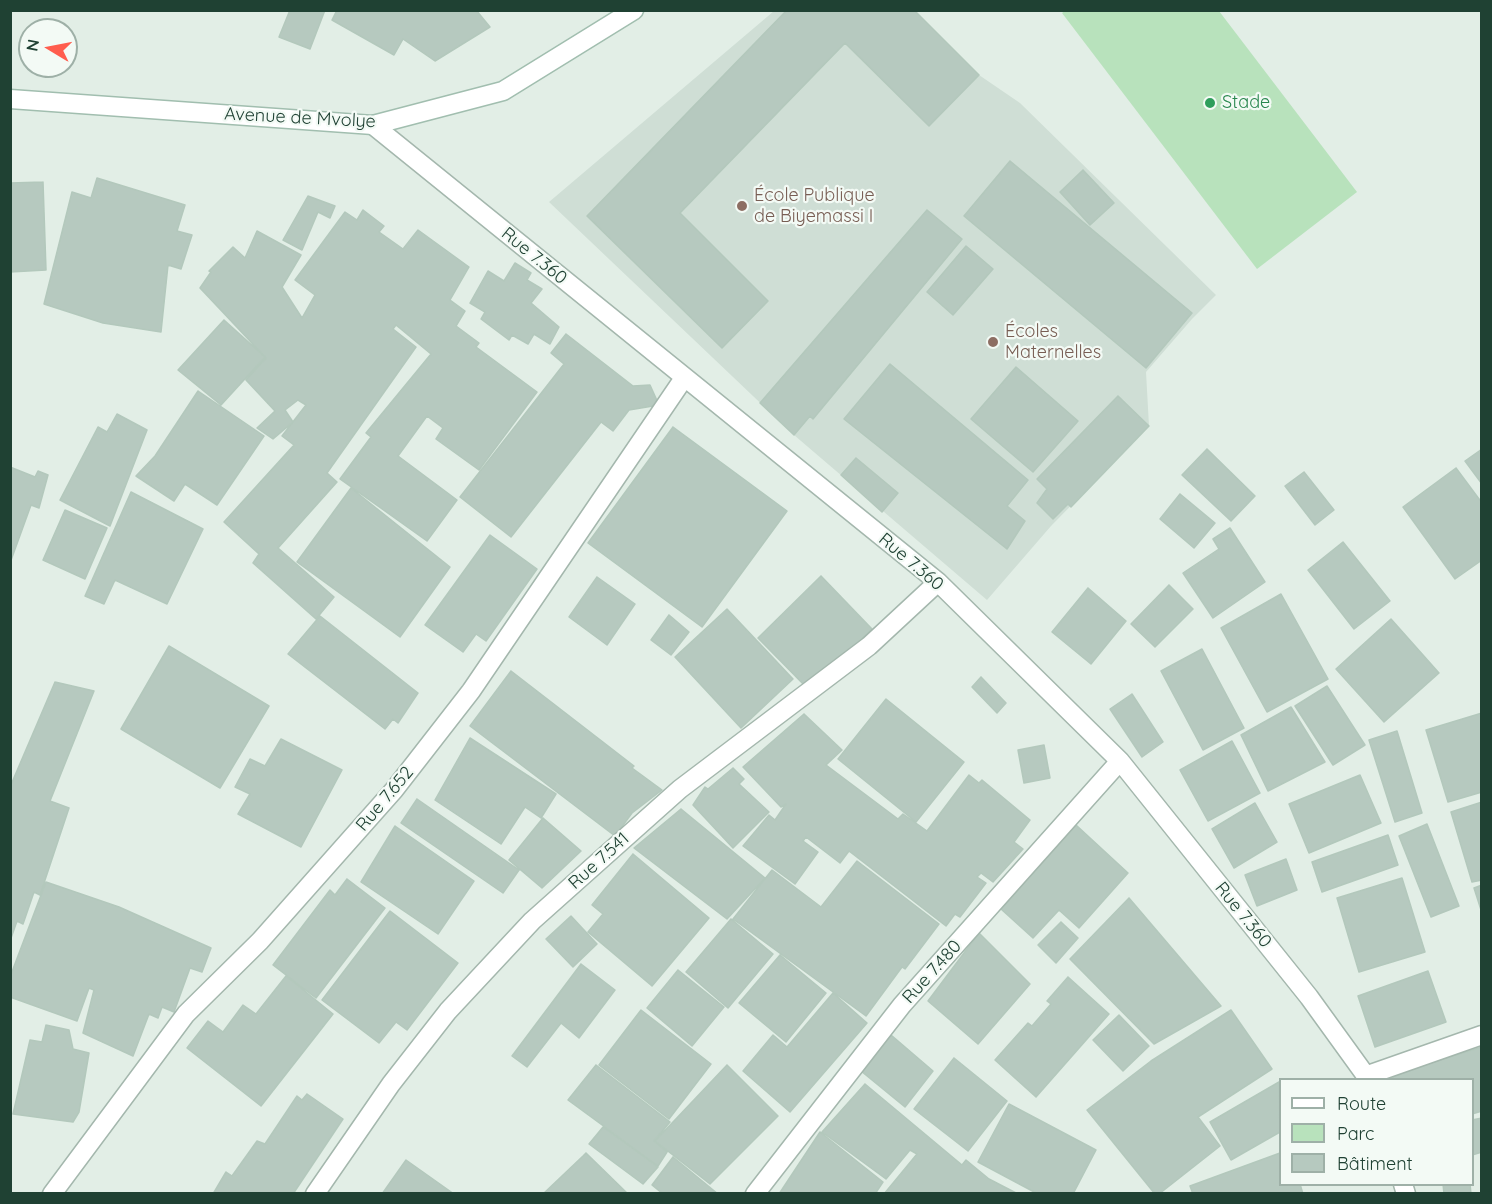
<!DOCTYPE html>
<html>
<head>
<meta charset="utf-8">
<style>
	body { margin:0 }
	#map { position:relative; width:1492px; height:1204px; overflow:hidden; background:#e2eee6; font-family:Quicksand,sans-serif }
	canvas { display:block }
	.frame { position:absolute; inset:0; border:12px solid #1f4133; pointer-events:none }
	.legend { position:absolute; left:1279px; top:1078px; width:195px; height:108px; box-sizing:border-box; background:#f3faf5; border:2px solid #9eb0a7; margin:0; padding:8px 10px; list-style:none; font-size:18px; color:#1f4133 }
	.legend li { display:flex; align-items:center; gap:12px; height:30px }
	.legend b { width:30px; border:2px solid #9eb0a7 }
	.north { position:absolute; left:18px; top:18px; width:60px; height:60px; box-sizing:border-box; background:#f3faf5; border:2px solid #9eb0a7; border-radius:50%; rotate:280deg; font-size:16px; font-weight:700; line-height:24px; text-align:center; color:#1f4133 }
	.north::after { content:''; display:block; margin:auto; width:21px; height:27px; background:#ff5d4e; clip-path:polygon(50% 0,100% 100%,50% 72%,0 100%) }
</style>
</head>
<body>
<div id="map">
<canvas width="1492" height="1204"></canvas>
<div class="frame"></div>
<ul class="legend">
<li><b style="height:8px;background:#fff"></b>Route</li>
<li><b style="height:16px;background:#b8e2bc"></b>Parc</li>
<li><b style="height:16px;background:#b6c9bf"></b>Bâtiment</li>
</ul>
<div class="north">N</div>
</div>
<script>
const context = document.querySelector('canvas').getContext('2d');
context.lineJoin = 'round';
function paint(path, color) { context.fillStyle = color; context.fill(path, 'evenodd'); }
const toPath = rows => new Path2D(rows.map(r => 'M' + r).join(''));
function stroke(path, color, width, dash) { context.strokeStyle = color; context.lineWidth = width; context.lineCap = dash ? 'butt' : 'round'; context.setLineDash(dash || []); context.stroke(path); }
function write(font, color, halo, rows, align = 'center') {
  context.font = font + ' Quicksand,sans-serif'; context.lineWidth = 4.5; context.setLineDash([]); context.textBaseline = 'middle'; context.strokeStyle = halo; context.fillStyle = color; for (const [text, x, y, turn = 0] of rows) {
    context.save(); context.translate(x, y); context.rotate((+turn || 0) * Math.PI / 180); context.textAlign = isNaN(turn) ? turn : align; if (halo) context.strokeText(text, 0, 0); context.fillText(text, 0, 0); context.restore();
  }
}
paint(toPath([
	[774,11,914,11,979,75,1020,103,1216,295,1192,319,1146,372,1149,426,1051,526,987,600,794,435,549,202]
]), '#cfded5');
paint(toPath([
	[1066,10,1219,11,1357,192,1257,269,1062,13]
]), '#b8e2bc');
const building = toPath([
	[290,10,325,10,310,49,279,37,290,10],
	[337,10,476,10,490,27,435,61,403,39,394,55,332,20,337,10],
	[787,10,914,10,979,75,929,126,845,43,680,213,768,301,722,348,587,216,787,10],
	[1010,161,1192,313,1146,368,964,216,1010,161],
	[1083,170,1114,203,1090,225,1060,192,1083,170],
	[97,178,185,205,177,231,192,235,181,269,168,265,161,332,103,323,44,304,72,192,91,198,97,178],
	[43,182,46,270,10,272,10,183,43,182],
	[308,196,335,206,330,218,318,212,302,250,283,240,308,196],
	[363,210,384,226,379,232,403,249,418,230,469,267,450,300,465,311,456,326,479,343,476,347,537,392,479,470,436,439,443,428,427,416,398,456,457,500,427,541,340,479,371,437,366,433,431,354,396,325,393,329,416,347,327,473,337,482,278,548,334,597,316,619,253,563,259,554,224,522,294,445,282,436,306,405,298,400,285,410,293,422,273,439,257,428,275,411,246,380,266,358,200,288,211,272,209,271,233,247,245,258,257,231,301,255,282,287,302,318,315,295,295,280,345,212,357,220,363,210],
	[927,210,962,239,813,419,810,416,794,435,760,403,927,210],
	[966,246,993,269,953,315,927,292,966,246],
	[515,263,531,273,527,280,542,289,531,303,559,327,550,344,534,334,528,344,512,335,509,340,481,319,485,312,470,303,488,271,504,281,515,263],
	[224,320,265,357,221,405,178,370,224,320],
	[566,334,633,386,650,385,659,405,629,410,613,431,601,422,511,537,460,497,564,364,551,353,566,334],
	[890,364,1028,480,1007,506,1025,521,1007,549,844,419,890,364],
	[1016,367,1078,421,1033,472,971,419,1016,367],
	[198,391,264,436,217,505,185,484,174,501,136,476,155,456,198,391],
	[1118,396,1149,426,1071,507,1068,504,1053,519,1037,503,1047,489,1037,479,1118,396],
	[117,414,147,430,110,526,60,500,98,427,107,432,117,414],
	[673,427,787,511,702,627,588,543,673,427],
	[1207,449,1255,496,1231,521,1182,475,1207,449],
	[1482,449,1482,484,1465,461,1482,449],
	[856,458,898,493,882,512,841,475,856,458],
	[10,467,35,477,38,471,48,475,39,508,31,505,10,563,10,467],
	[1456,468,1482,503,1482,560,1455,579,1403,507,1456,468],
	[1304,472,1334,510,1315,525,1285,486,1304,472],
	[351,488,450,567,400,637,297,562,351,488],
	[131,492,203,529,167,604,115,580,104,604,85,596,131,492],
	[1180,494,1215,523,1194,548,1160,519,1180,494],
	[65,510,107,528,85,579,43,560,65,510],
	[1230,528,1265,582,1213,618,1183,573,1219,549,1213,539,1230,528],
	[490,535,537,569,486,641,476,634,463,652,425,625,490,535],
	[1343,542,1390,601,1354,629,1308,570,1343,542],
	[821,576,872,629,810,691,758,638,821,576],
	[597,577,635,604,607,645,569,617,597,577],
	[1169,585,1193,609,1155,647,1131,624,1169,585],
	[1088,588,1126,621,1091,664,1052,632,1088,588],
	[1281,594,1328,679,1267,712,1221,628,1281,594],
	[727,609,793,679,741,728,675,657,727,609],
	[669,615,689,632,671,655,651,640,669,615],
	[320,616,418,693,398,723,393,719,385,729,288,654,320,616],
	[1391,619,1439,673,1384,722,1336,669,1391,619],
	[169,646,269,706,220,788,121,729,169,646],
	[1202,649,1244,728,1203,750,1161,671,1202,649],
	[511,671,634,766,632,768,662,790,632,813,615,836,470,726,511,671],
	[981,677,1006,703,997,713,972,687,981,677],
	[55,682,94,691,50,801,69,808,40,895,34,892,23,924,17,921,10,941,10,787,55,682],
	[1327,686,1365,745,1333,765,1295,706,1327,686],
	[1132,694,1163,742,1142,757,1110,709,1132,694],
	[886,699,964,762,916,822,838,759,886,699],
	[1291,707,1325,762,1268,791,1241,735,1291,707],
	[1482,713,1482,792,1448,802,1426,730,1482,713],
	[804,714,842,750,826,765,898,819,903,814,927,831,969,775,979,783,982,780,1030,820,1014,842,1023,849,993,882,981,873,977,877,986,883,960,917,955,914,946,926,849,851,840,863,806,837,803,841,818,852,795,884,743,846,769,815,775,820,786,804,781,807,743,767,804,714],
	[1397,731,1422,813,1395,822,1369,740,1397,731],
	[470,738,556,794,541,818,525,807,501,844,435,800,470,738],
	[281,739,342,770,301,847,238,814,250,794,235,787,250,759,265,766,281,739],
	[1232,741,1260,793,1208,821,1180,770,1232,741],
	[1044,745,1050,778,1024,783,1018,750,1044,745],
	[733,768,744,779,739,784,769,812,733,848,693,805,705,787,708,789,733,768],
	[1360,775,1381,823,1309,853,1289,804,1360,775],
	[417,799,519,870,503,893,401,823,417,799],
	[1482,802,1482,880,1472,882,1451,812,1482,802],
	[1255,803,1277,842,1234,868,1212,829,1255,803],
	[681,809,765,878,727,919,634,848,681,809],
	[543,818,581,851,542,888,509,860,543,818],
	[1427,824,1459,906,1431,917,1399,836,1427,824],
	[1076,825,1128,873,1079,928,1059,910,1033,938,1001,909,1076,825],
	[395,826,474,881,438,934,361,882,395,826],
	[1388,835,1398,865,1322,892,1312,862,1388,835],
	[633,854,709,918,652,986,588,932,603,914,592,905,633,854],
	[1286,859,1297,890,1257,906,1245,875,1286,859],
	[857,861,939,924,905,969,902,967,866,1016,733,919,772,870,821,907,857,861],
	[1402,878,1425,952,1359,972,1337,898,1402,878],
	[347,879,385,908,316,998,273,965,330,890,335,895,347,879],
	[46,882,119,907,211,948,202,972,190,968,174,1012,162,1007,158,1018,149,1014,133,1056,83,1033,94,990,89,988,77,1021,10,997,10,977,46,882],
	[1482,885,1482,913,1474,888,1482,885],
	[1129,898,1221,1006,1154,1044,1070,959,1129,898],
	[390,911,458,963,407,1030,396,1022,379,1043,322,1000,390,911],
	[571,916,597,944,573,967,546,939,571,916],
	[731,919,773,954,728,1008,686,972,731,919],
	[1061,922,1078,938,1056,963,1038,945,1061,922],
	[979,933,1030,984,978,1044,928,1001,979,933],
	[780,955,826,993,786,1042,739,1003,780,955],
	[581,964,615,990,579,1038,561,1023,527,1067,512,1056,581,964],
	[678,970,724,1007,692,1046,647,1008,678,970],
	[1428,971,1446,1022,1375,1047,1358,996,1428,971],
	[286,976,333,1014,261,1106,187,1048,208,1021,223,1032,243,1005,256,1014,286,976],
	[1068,977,1109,1014,1036,1097,995,1060,1028,1023,1032,1026,1051,1004,1047,1001,1068,977],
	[833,993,867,1023,790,1112,743,1071,773,1035,787,1047,833,993],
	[641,1010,711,1064,669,1119,599,1065,641,1010],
	[1231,1010,1272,1069,1198,1117,1220,1146,1159,1194,1155,1194,1087,1110,1151,1061,1231,1010],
	[1119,1015,1149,1046,1123,1071,1093,1040,1119,1015],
	[46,1025,69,1030,73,1049,89,1053,79,1112,73,1122,13,1114,30,1040,42,1042,46,1025],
	[891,1035,933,1071,905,1107,861,1071,891,1035],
	[1482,1047,1482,1111,1472,1114,1472,1080,1394,1080,1392,1075,1482,1047],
	[954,1058,1007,1101,968,1151,914,1109,954,1058],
	[596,1065,670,1122,654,1141,667,1152,658,1166,568,1100,596,1065],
	[727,1065,778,1116,710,1184,655,1141,727,1065],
	[1279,1082,1280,1132,1231,1160,1210,1122,1279,1082],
	[865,1084,962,1165,966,1160,989,1179,1018,1194,884,1194,917,1154,910,1150,886,1179,822,1132,865,1084],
	[307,1094,343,1119,293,1194,213,1194,226,1172,232,1176,257,1141,265,1144,297,1096,302,1100,307,1094],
	[1009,1104,1096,1150,1073,1194,1038,1194,978,1162,1009,1104],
	[1482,1118,1482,1152,1472,1155,1472,1120,1482,1118],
	[603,1127,658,1167,643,1184,589,1144,603,1127],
	[820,1132,883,1182,875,1194,779,1194,820,1132],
	[586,1153,628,1194,543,1194,583,1156,586,1153],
	[1280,1153,1280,1184,1300,1184,1303,1194,1193,1194,1190,1186,1280,1153],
	[673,1157,718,1194,663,1194,652,1185,673,1157],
	[406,1160,454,1194,382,1194,406,1160],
	[1443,1184,1470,1184,1471,1194,1444,1194,1443,1184]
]);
paint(building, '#b6c9bf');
stroke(building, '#b3c8bc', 1.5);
const minor = toPath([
	[373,125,938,582,1120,761,1309,997,1369,1080],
	[1368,1075,1482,1035],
	[1403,1184,1406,1194],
	[52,1194,186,1014,260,941,394,790,471,691,684,378],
	[315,1194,391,1084,448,1011,532,921,680,789,869,646,938,582],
	[755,1194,902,1005,1120,761]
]);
const secondary = toPath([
	[10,99,373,125,503,91,634,10]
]);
stroke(minor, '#a4b7ad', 21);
stroke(secondary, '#a1beaf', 21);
stroke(minor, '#fff', 18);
stroke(secondary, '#fff', 18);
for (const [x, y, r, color] of [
	[1210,103,6,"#2e9e5b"],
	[742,206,6,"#8d6e63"],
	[993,342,6,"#8d6e63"]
]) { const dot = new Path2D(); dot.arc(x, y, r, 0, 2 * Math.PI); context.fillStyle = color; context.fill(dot); stroke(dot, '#f3faf5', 2); }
write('18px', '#27864d', '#f3faf5', [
	["Stade",1222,103]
], 'left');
write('18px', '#1f4133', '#f3faf5', [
	["Avenue de Mvolye",300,118,3],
	["Rue 7.360",534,256,39],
	["Rue 7.360",911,562,40],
	["Rue 7.652",385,799,-50],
	["Rue 7.541",599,861,-42],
	["Rue 7.360",1243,915,51],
	["Rue 7.480",932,972,-48]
]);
write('18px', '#785e54', '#f3faf5', [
	["École Publique",754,196],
	["de Biyemassi I",754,217],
	["Écoles",1005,332],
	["Maternelles",1005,353]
], 'left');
</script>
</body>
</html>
